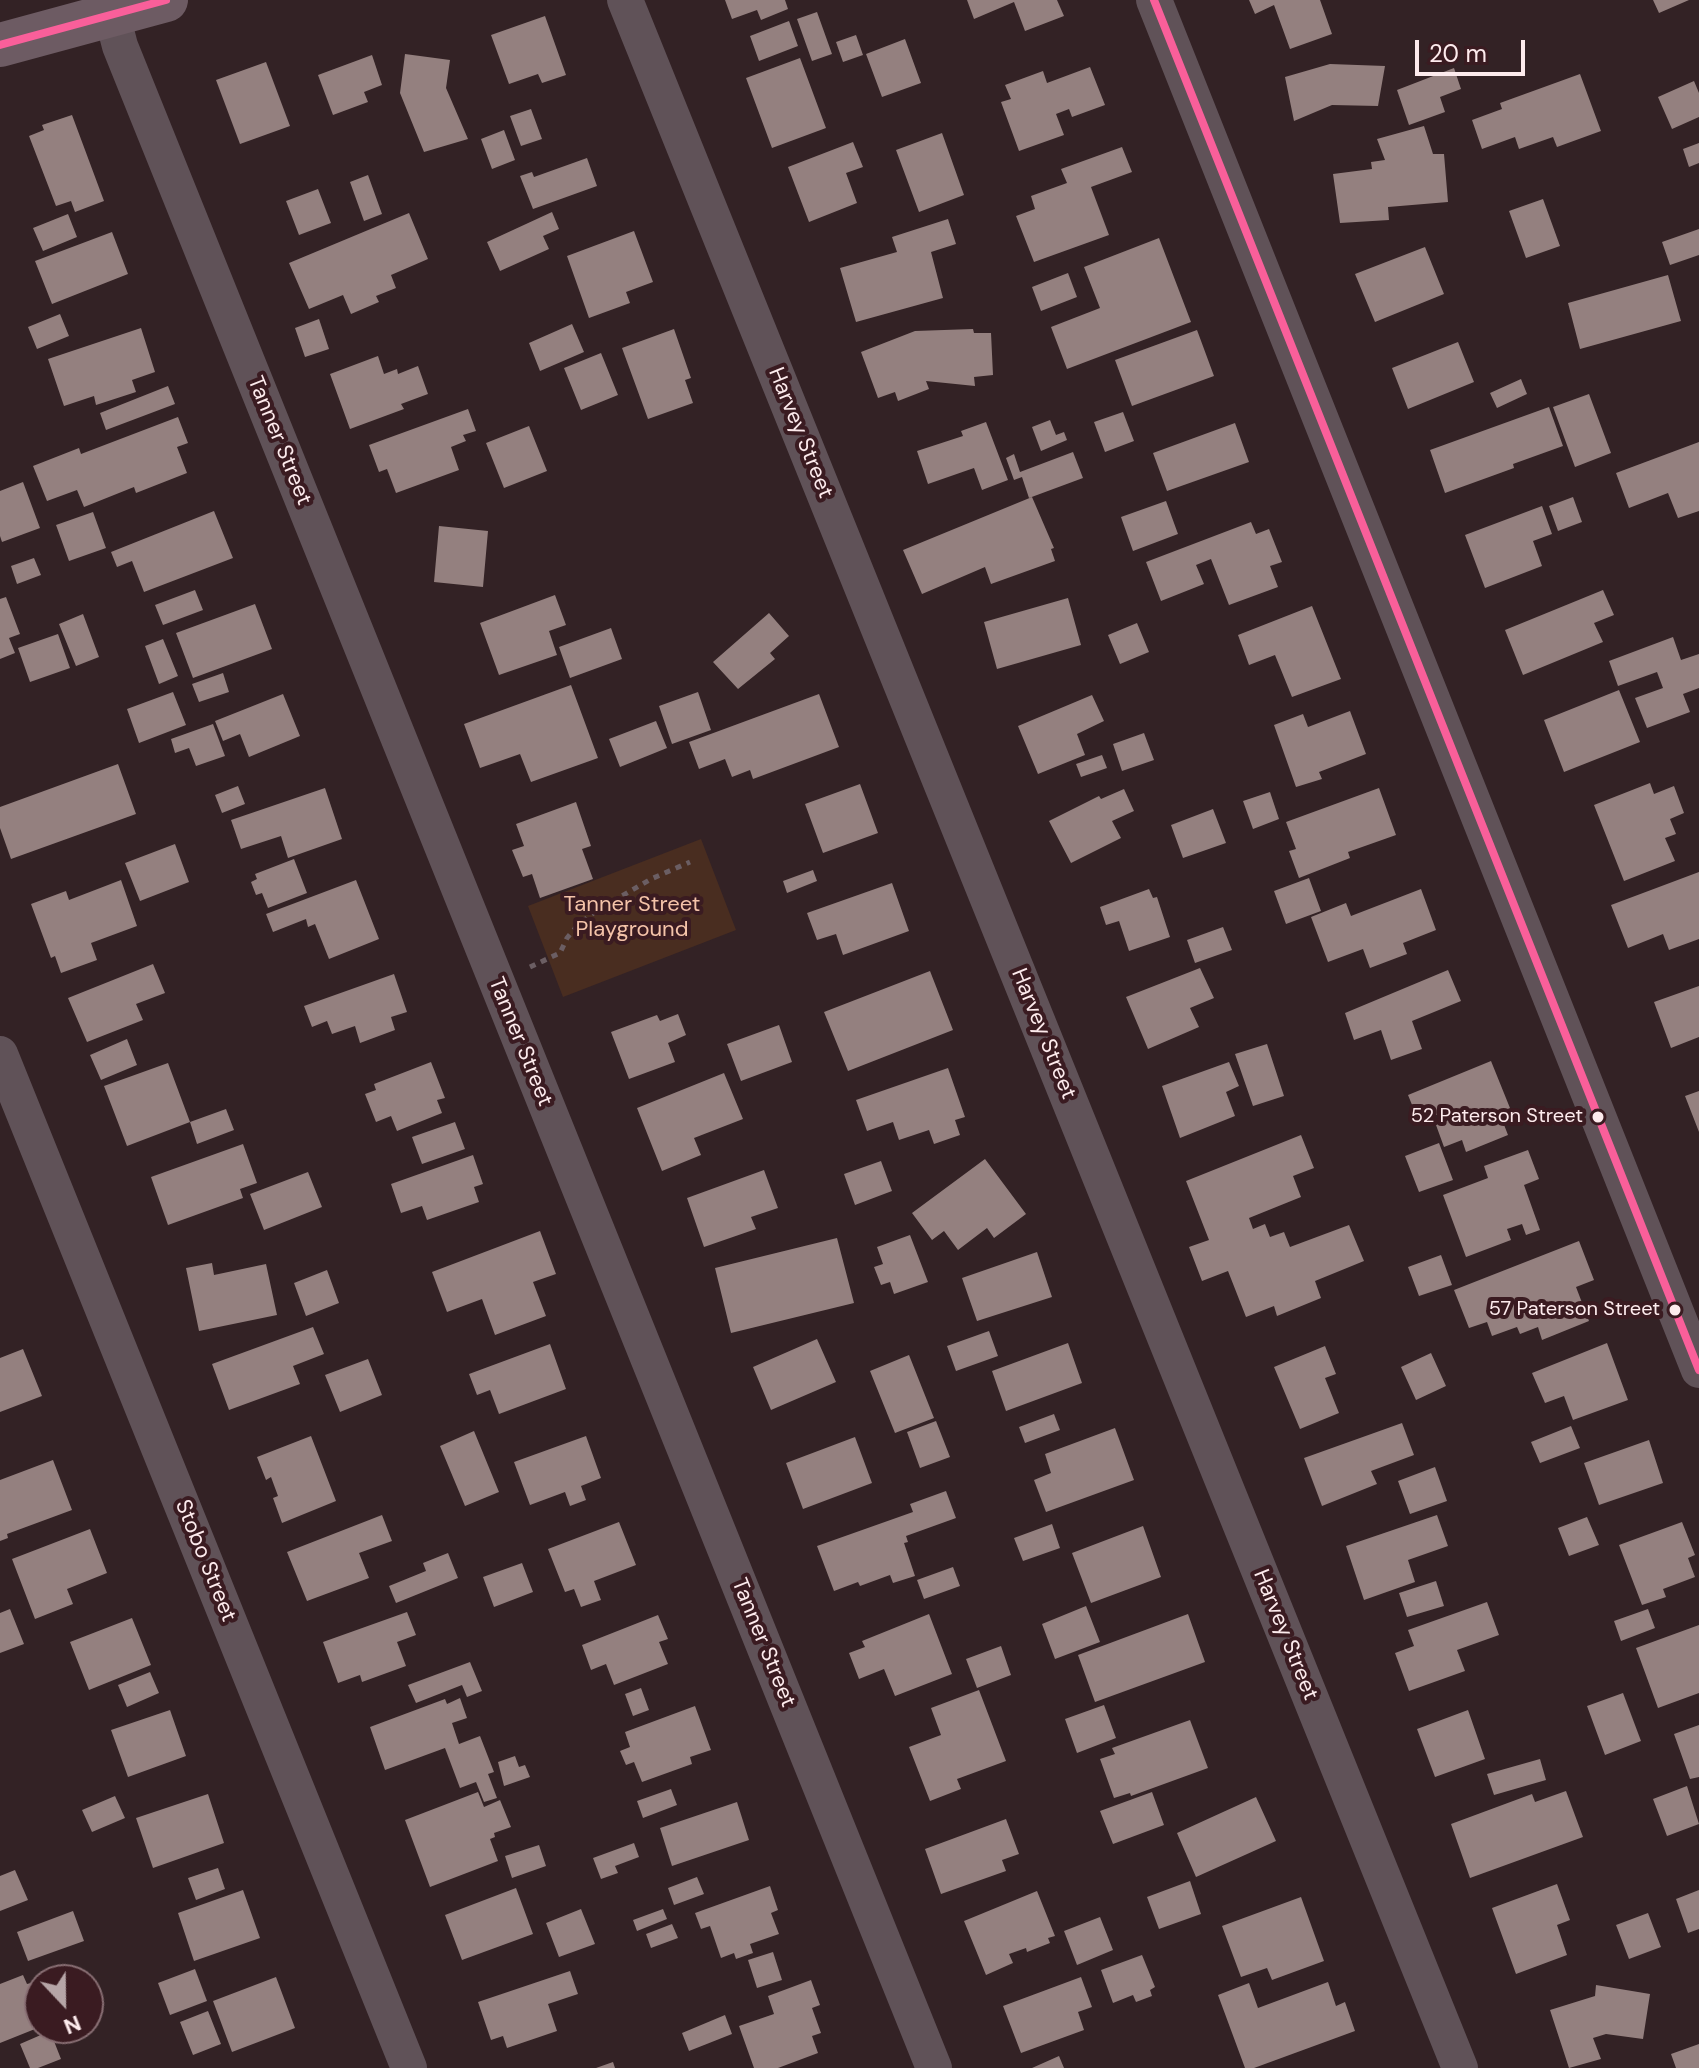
<!DOCTYPE html>
<html>
<head>
<meta charset="utf-8">
<style>
	body { margin:0 }
	#map { position:relative; width:1699px; height:2068px; overflow:hidden; background:#332225; font-family:"DM Sans",sans-serif }
	canvas { display:block }
	.north { position:absolute; left:24px; top:1964px; width:80px; height:80px; box-sizing:border-box; background:#3a1b21; border:2px solid #886e73; border-radius:50%; rotate:158deg; font-size:22px; font-weight:700; line-height:32px; text-align:center; color:#fdebed }
	.north::after { content:''; display:block; margin:auto; width:28px; height:36px; background:#b6a5a7; clip-path:polygon(50% 0,100% 100%,50% 72%,0 100%) }
	.scale { position:absolute; left:1415px; top:40px; width:110px; height:36px; box-sizing:border-box; border:4px solid #fdebed; border-top:0; padding-left:10px; font-size:24px; line-height:28px; white-space:nowrap; color:#fdebed; -webkit-text-stroke:6px #3a1b21; paint-order:stroke }
</style>
</head>
<body>
<div id="map">
<canvas width="1699" height="2068"></canvas>
<div class="north">N</div>
<div class="scale">20 m</div>
</div>
<script>
const context = document.querySelector('canvas').getContext('2d');
context.lineJoin = 'round';
function paint(path, color) { context.fillStyle = color; context.fill(path, 'evenodd'); }
const toPath = rows => new Path2D(rows.map(r => 'M' + r).join(''));
function stroke(path, color, width, dash) { context.strokeStyle = color; context.lineWidth = width; context.lineCap = dash ? 'butt' : 'round'; context.setLineDash(dash || []); context.stroke(path); }
function write(font, color, halo, rows, align = 'center') {
  context.font = font + ' "DM Sans",sans-serif'; context.lineWidth = 8; context.setLineDash([]); context.textBaseline = 'middle'; context.strokeStyle = halo; context.fillStyle = color; for (const [text, x, y, turn = 0] of rows) {
    context.save(); context.translate(x, y); context.rotate((+turn || 0) * Math.PI / 180); context.textAlign = isNaN(turn) ? turn : align; if (halo) context.strokeText(text, 0, 0); context.fillText(text, 0, 0); context.restore();
  }
}
paint(toPath([
	[701,839,736,930,563,997,528,906]
]), '#492d20');
paint(toPath([
	[725,0,785,0,788,9,761,20,757,10,732,19],
	[967,0,1057,0,1064,16,1025,31,1014,2,974,19],
	[1249,0,1320,0,1332,34,1290,49,1274,5,1255,14],
	[1653,0,1689,0,1659,13],
	[817,12,832,54,812,61,797,19],
	[545,16,566,75,542,83,538,74,509,84,491,35],
	[789,21,798,46,759,61,750,36],
	[856,35,863,55,843,62,836,42],
	[905,39,921,83,882,97,866,54],
	[405,54,450,60,446,88,468,139,424,152,400,93],
	[372,55,382,85,364,92,368,102,333,115,318,75],
	[800,58,826,128,772,148,746,78],
	[266,62,290,126,240,144,216,80],
	[1330,64,1385,66,1378,106,1332,105,1294,121,1285,77],
	[1090,67,1105,105,1072,117,1069,109,1056,114,1064,135,1019,151,1001,102,1011,99,1005,85,1043,71,1047,83],
	[1454,68,1461,89,1440,97,1445,112,1409,125,1397,90],
	[1580,74,1601,131,1557,147,1553,137,1519,149,1515,137,1482,149,1472,120,1502,109,1500,103],
	[1694,81,1699,93,1699,117,1672,129,1658,97],
	[531,109,542,139,521,146,510,116],
	[72,115,104,201,75,212,71,201,56,206,29,136,44,130,42,125],
	[1424,126,1433,154,1444,154,1448,202,1388,207,1389,220,1340,223,1333,174,1372,169,1371,162,1385,160,1377,139],
	[504,130,515,160,492,169,481,139],
	[942,133,964,195,919,212,896,150],
	[853,142,863,167,846,173,857,203,809,222,788,167],
	[1699,143,1699,163,1689,167,1683,149],
	[1122,147,1132,172,1091,187,1109,235,1034,262,1016,216,1035,209,1031,196,1067,183,1061,169],
	[587,158,597,186,533,209,520,176,532,172,534,177],
	[368,175,382,214,364,221,350,182],
	[318,189,331,223,299,235,286,201],
	[1543,199,1560,246,1526,258,1509,211],
	[552,212,559,229,543,236,549,249,500,271,487,242],
	[409,213,428,259,391,275,396,288,376,296,379,302,351,314,343,295,309,309,289,263],
	[68,214,77,237,43,251,33,228],
	[948,219,956,244,931,252,943,298,856,322,840,268,897,252,892,237],
	[1699,229,1699,255,1670,265,1662,242],
	[634,231,653,282,626,292,630,303,589,318,567,256],
	[112,232,128,274,52,304,35,261],
	[1159,238,1191,322,1067,369,1051,327,1100,308,1084,267],
	[1425,247,1444,294,1375,322,1355,274],
	[1068,273,1077,297,1041,311,1032,287],
	[1668,275,1681,321,1580,349,1568,303],
	[60,314,69,336,37,349,28,327],
	[319,319,329,349,305,357,295,328],
	[572,324,584,352,540,371,529,343],
	[141,328,155,372,132,380,136,392,96,405,94,396,64,406,48,359],
	[674,329,691,378,685,380,693,403,648,419,622,348],
	[973,329,974,333,991,333,993,375,974,377,975,386,926,381,929,389,898,401,895,392,878,398,861,352,915,331],
	[1197,330,1214,376,1132,406,1115,360],
	[1458,342,1474,382,1408,409,1392,368],
	[601,353,618,395,581,410,564,368],
	[378,356,384,374,397,369,398,374,418,366,428,394,401,404,404,409,350,429,330,374],
	[1521,379,1527,394,1497,408,1490,393],
	[168,386,175,404,106,430,100,413],
	[1589,394,1611,453,1575,467,1553,407],
	[1549,407,1563,446,1513,464,1514,468,1445,493,1430,450],
	[468,409,476,431,463,435,466,441,451,447,459,470,396,493,387,469,379,472,369,445],
	[1123,412,1134,441,1105,452,1094,422],
	[178,417,188,443,177,447,187,473,136,493,134,487,84,507,77,490,47,501,33,466,79,448,81,454],
	[1050,420,1056,435,1064,432,1067,440,1041,451,1032,427],
	[986,422,1008,480,982,490,974,468,928,484,917,451,963,436,961,431],
	[1235,423,1249,462,1167,491,1153,453],
	[529,426,547,471,504,488,486,443],
	[1699,442,1699,511,1678,518,1668,493,1629,508,1616,473],
	[1073,452,1083,478,1029,498,1022,477,1014,480,1006,458,1014,454,1020,472],
	[23,482,40,528,2,542,0,536,0,491],
	[1032,497,1054,548,1051,549,1055,561,991,584,985,567,922,594,903,550],
	[1573,497,1582,522,1558,531,1549,506],
	[1166,501,1178,534,1133,551,1121,517],
	[1542,506,1552,534,1533,541,1542,566,1485,588,1465,535],
	[214,511,233,558,144,592,132,561,117,567,111,552],
	[93,512,106,548,69,561,56,525],
	[1251,522,1256,534,1269,529,1282,562,1270,566,1278,587,1229,605,1211,559,1196,565,1204,584,1161,601,1146,562],
	[439,526,488,531,483,587,434,582],
	[34,558,41,575,17,584,11,566],
	[195,590,203,610,163,625,155,605],
	[1603,590,1614,615,1594,623,1603,642,1523,675,1505,630],
	[555,595,566,625,549,631,557,655,499,675,480,623],
	[6,597,20,634,9,638,15,653,0,659,0,599],
	[1068,598,1081,645,997,669,984,622],
	[255,604,272,649,193,678,176,633],
	[1312,606,1341,679,1292,697,1275,655,1249,665,1238,635],
	[769,613,789,636,770,653,775,659,738,689,713,662],
	[83,614,99,657,76,666,59,624],
	[1137,623,1149,652,1120,664,1108,635],
	[611,628,622,659,570,678,559,647],
	[58,634,70,668,30,682,18,648],
	[1673,637,1681,660,1699,654,1699,688,1683,694,1690,712,1647,728,1635,698,1663,688,1657,672,1618,686,1609,661],
	[163,639,178,676,159,684,145,646],
	[223,673,229,692,199,702,192,684],
	[571,685,598,758,531,782,520,754,480,768,464,724],
	[1619,690,1640,742,1564,772,1544,720],
	[173,692,186,725,139,743,127,709],
	[698,692,711,730,672,744,659,706],
	[283,694,300,736,249,757,240,734,223,741,215,721],
	[819,694,839,747,753,779,750,770,732,777,725,759,699,769,689,742],
	[1092,695,1104,721,1077,734,1085,755,1038,774,1018,726],
	[1350,711,1366,754,1319,772,1322,779,1296,787,1274,725,1303,714,1308,727],
	[656,721,667,748,620,767,609,739],
	[213,724,225,756,196,766,189,748,175,753,171,739],
	[1144,733,1154,760,1122,771,1113,744],
	[1102,755,1107,768,1081,777,1076,764],
	[118,764,136,814,11,859,0,828,0,807],
	[1650,783,1654,794,1674,786,1684,813,1670,819,1676,834,1665,838,1675,861,1624,881,1594,805],
	[860,784,878,833,823,853,805,804],
	[238,786,245,804,222,813,215,795],
	[325,788,342,839,288,858,281,836,241,849,231,820],
	[1379,788,1396,835,1348,852,1350,858,1299,878,1289,851,1296,849,1286,822],
	[1124,789,1134,811,1112,821,1121,838,1071,863,1049,821,1099,796,1101,799],
	[1270,792,1279,819,1253,829,1243,801],
	[576,802,591,846,582,849,593,879,540,898,532,874,523,877,512,850,524,846,516,824],
	[1213,809,1226,843,1183,858,1171,825],
	[175,844,189,882,140,901,125,863],
	[294,859,307,893,268,908,262,893,256,895,251,882,257,879,255,874],
	[813,870,817,881,787,893,783,881],
	[1699,872,1699,939,1669,950,1663,934,1628,948,1611,905],
	[1309,878,1321,911,1286,924,1274,891],
	[121,880,137,926,91,943,97,960,61,973,55,956,51,958,31,904,66,891,69,900],
	[356,880,379,939,329,959,315,924,308,927,306,919,273,932,266,914],
	[892,883,909,931,843,955,836,934,817,940,807,913],
	[1149,889,1153,898,1157,897,1170,937,1129,951,1119,921,1106,925,1100,907],
	[1421,889,1436,930,1403,943,1407,954,1370,968,1363,949,1328,962,1311,917,1346,903,1351,916],
	[1223,927,1232,950,1195,963,1187,940],
	[153,964,165,993,136,1004,143,1020,87,1042,68,998],
	[1200,968,1214,998,1190,1008,1199,1027,1148,1049,1126,997],
	[1448,970,1461,1001,1412,1021,1422,1049,1391,1060,1381,1030,1354,1040,1345,1013],
	[930,971,953,1030,848,1071,824,1012],
	[394,974,407,1012,391,1017,395,1030,360,1043,355,1026,332,1034,327,1021,312,1027,304,1006],
	[1699,986,1699,1037,1671,1048,1654,1002],
	[678,1014,686,1035,668,1043,675,1062,629,1079,611,1032,657,1015,660,1021],
	[779,1025,792,1062,741,1081,727,1044],
	[127,1039,137,1065,101,1080,90,1055],
	[1267,1044,1284,1096,1253,1106,1235,1054],
	[1491,1061,1512,1113,1501,1117,1508,1135,1466,1152,1462,1140,1444,1147,1436,1125,1454,1118,1451,1109,1419,1122,1408,1095],
	[431,1062,445,1098,437,1100,442,1113,397,1131,391,1116,376,1122,365,1094,376,1090,374,1084],
	[1229,1062,1239,1086,1226,1092,1235,1116,1180,1138,1162,1086],
	[168,1063,190,1122,127,1146,104,1086],
	[948,1068,965,1117,955,1120,960,1135,934,1144,929,1130,899,1140,893,1122,867,1131,856,1100],
	[724,1073,743,1119,694,1138,701,1155,662,1171,637,1108],
	[1699,1091,1699,1132,1685,1096],
	[226,1109,234,1130,197,1144,190,1122],
	[455,1122,465,1149,422,1164,412,1137],
	[1301,1135,1314,1168,1293,1176,1301,1197,1249,1218,1253,1229,1265,1224,1270,1237,1284,1232,1290,1247,1349,1225,1364,1261,1315,1281,1321,1298,1277,1316,1274,1306,1246,1317,1228,1271,1202,1281,1189,1247,1209,1240,1186,1181],
	[1439,1143,1453,1180,1419,1192,1405,1156],
	[243,1144,257,1183,240,1189,243,1198,168,1225,151,1177],
	[1528,1150,1539,1179,1524,1185,1540,1230,1526,1235,1522,1224,1507,1229,1511,1240,1466,1257,1443,1195,1488,1178,1484,1166],
	[473,1155,483,1184,474,1187,479,1202,427,1220,422,1206,401,1213,391,1184],
	[985,1159,1026,1214,994,1238,987,1228,958,1250,944,1231,932,1240,912,1213],
	[881,1161,892,1191,855,1205,844,1174],
	[764,1170,778,1208,751,1217,756,1229,704,1247,687,1198],
	[308,1172,322,1207,264,1230,250,1194],
	[540,1231,556,1274,533,1282,546,1316,495,1335,482,1299,447,1312,432,1272],
	[910,1235,928,1282,894,1294,890,1282,881,1285,874,1267,883,1264,877,1247],
	[837,1238,854,1303,731,1333,715,1268],
	[1579,1241,1594,1280,1576,1287,1589,1321,1542,1340,1538,1327,1520,1334,1517,1327,1492,1336,1487,1322,1469,1328,1454,1290],
	[1037,1252,1052,1297,977,1321,962,1278],
	[1441,1255,1452,1285,1419,1296,1408,1267],
	[212,1263,214,1275,266,1264,277,1315,199,1331,186,1268],
	[327,1270,339,1303,306,1316,294,1283],
	[313,1327,324,1354,293,1366,300,1384,229,1410,212,1364],
	[989,1331,998,1356,956,1371,947,1346],
	[817,1339,836,1382,771,1410,753,1367],
	[1068,1343,1082,1383,1006,1411,992,1371],
	[1607,1343,1628,1400,1573,1420,1564,1396,1545,1403,1532,1373],
	[550,1344,566,1389,499,1414,490,1390,477,1395,469,1374],
	[1325,1346,1336,1374,1325,1378,1339,1413,1300,1429,1274,1367],
	[23,1349,42,1396,0,1412,0,1358],
	[1431,1353,1446,1386,1416,1400,1401,1367],
	[909,1355,934,1418,895,1433,870,1371],
	[368,1359,382,1395,340,1412,325,1375],
	[1054,1414,1060,1430,1025,1443,1019,1427],
	[936,1421,950,1457,920,1468,907,1432],
	[1402,1423,1414,1455,1371,1471,1377,1484,1322,1506,1304,1458],
	[1571,1426,1580,1448,1540,1463,1531,1442],
	[1115,1428,1134,1480,1046,1512,1034,1480,1051,1473,1045,1454],
	[474,1431,499,1492,465,1506,440,1446],
	[311,1436,336,1501,282,1523,273,1498,278,1496,271,1477,266,1480,257,1457],
	[586,1436,601,1478,581,1486,586,1500,570,1506,565,1492,530,1505,514,1462],
	[855,1437,872,1483,803,1509,786,1463],
	[1649,1440,1663,1483,1599,1505,1584,1463],
	[53,1460,72,1510,7,1534,8,1538,0,1541,0,1480],
	[1435,1467,1447,1501,1410,1514,1398,1481],
	[946,1491,956,1518,906,1536,908,1542,904,1543,915,1576,893,1583,890,1575,860,1586,858,1582,834,1591,817,1546,913,1512,910,1504],
	[382,1515,392,1541,359,1553,369,1578,307,1601,287,1552],
	[1437,1515,1448,1546,1408,1560,1415,1582,1364,1600,1346,1546],
	[1587,1517,1599,1545,1569,1556,1558,1528],
	[619,1522,636,1565,594,1581,601,1600,581,1607,574,1589,565,1592,548,1549],
	[1682,1522,1695,1555,1688,1558,1695,1577,1663,1589,1666,1597,1642,1605,1619,1545],
	[1052,1524,1060,1548,1023,1561,1014,1538],
	[1143,1526,1161,1577,1091,1603,1072,1553],
	[90,1529,107,1573,67,1589,73,1604,35,1619,12,1559],
	[448,1553,458,1578,396,1603,389,1586,426,1571,423,1563],
	[522,1563,533,1592,494,1607,483,1577],
	[953,1567,960,1586,924,1599,917,1580],
	[1436,1581,1444,1606,1407,1617,1399,1593],
	[1487,1602,1499,1635,1457,1650,1465,1671,1409,1691,1395,1653,1414,1646,1408,1630],
	[1086,1606,1100,1642,1055,1659,1042,1624],
	[10,1609,24,1644,0,1653,0,1613],
	[1648,1609,1655,1628,1621,1641,1614,1621],
	[407,1612,416,1635,397,1642,406,1666,362,1682,360,1675,338,1683,323,1642],
	[929,1614,952,1674,895,1696,884,1669,859,1679,849,1653,865,1647,862,1641],
	[1188,1614,1205,1662,1095,1702,1078,1655],
	[658,1615,668,1639,659,1642,668,1664,614,1685,606,1664,591,1670,582,1645],
	[132,1618,151,1665,89,1690,70,1642],
	[1699,1625,1699,1693,1658,1708,1636,1648],
	[1001,1646,1011,1675,977,1688,966,1659],
	[470,1662,482,1691,467,1697,462,1685,416,1703,408,1685],
	[150,1672,159,1693,127,1707,118,1685],
	[641,1688,649,1710,633,1716,625,1694],
	[979,1690,1006,1761,957,1779,961,1789,930,1801,909,1747,941,1735,931,1708],
	[1623,1693,1641,1741,1605,1755,1587,1706],
	[460,1698,467,1718,452,1723,459,1744,480,1736,494,1772,488,1774,497,1798,484,1802,476,1782,460,1788,445,1748,385,1770,370,1727,445,1699,447,1704],
	[1104,1705,1116,1738,1077,1753,1065,1719],
	[695,1706,711,1750,690,1757,692,1764,642,1782,634,1762,626,1765,620,1751,630,1747,625,1732],
	[170,1710,186,1756,128,1777,111,1730],
	[1468,1710,1485,1759,1435,1777,1417,1729],
	[1190,1720,1208,1768,1131,1796,1130,1793,1114,1798,1100,1759,1115,1754,1112,1748],
	[1699,1725,1699,1777,1690,1779,1674,1734],
	[515,1756,519,1767,525,1765,530,1777,504,1786,498,1762],
	[1540,1759,1546,1780,1494,1795,1487,1774],
	[1687,1786,1699,1824,1667,1836,1653,1799],
	[671,1789,677,1805,643,1818,637,1801],
	[1566,1791,1583,1837,1470,1878,1451,1824,1532,1794,1535,1802],
	[478,1792,484,1807,500,1800,511,1827,494,1833,495,1837,490,1839,498,1861,430,1887,405,1820],
	[1152,1792,1164,1825,1113,1844,1100,1811],
	[208,1794,224,1843,153,1868,136,1818],
	[115,1796,125,1818,92,1832,82,1810],
	[1256,1797,1276,1841,1196,1877,1177,1833],
	[737,1802,749,1840,672,1866,660,1828],
	[1006,1819,1019,1854,1002,1860,1006,1871,941,1894,925,1849],
	[634,1843,639,1857,615,1866,618,1873,601,1879,593,1858],
	[539,1845,546,1866,512,1878,505,1856],
	[218,1868,225,1889,196,1900,188,1878],
	[15,1870,28,1900,0,1911,0,1876],
	[697,1877,704,1894,674,1905,668,1888],
	[1190,1881,1201,1914,1159,1929,1147,1897],
	[1557,1884,1570,1920,1557,1925,1567,1955,1516,1974,1492,1908],
	[770,1886,778,1910,771,1913,779,1934,750,1944,753,1953,736,1959,734,1953,721,1958,710,1926,701,1929,695,1913],
	[516,1888,533,1934,462,1960,445,1915],
	[243,1890,260,1938,194,1961,178,1913],
	[1699,1890,1699,1929,1688,1933,1676,1899],
	[1037,1891,1055,1936,1048,1938,1050,1943,1027,1952,1026,1948,1009,1954,1013,1963,986,1975,964,1921],
	[1301,1897,1324,1961,1272,1980,1267,1968,1241,1977,1222,1926],
	[581,1909,595,1944,559,1957,546,1923],
	[663,1909,667,1919,637,1931,633,1920],
	[73,1911,84,1941,28,1961,17,1932],
	[1648,1913,1661,1947,1629,1959,1616,1925],
	[1100,1917,1113,1950,1077,1965,1064,1931],
	[672,1924,678,1938,651,1948,646,1934],
	[773,1952,782,1980,757,1988,748,1960],
	[1142,1955,1155,1987,1150,1990,1152,1996,1136,2002,1133,1995,1113,2003,1101,1970],
	[195,1969,207,2001,170,2015,158,1983],
	[570,1971,578,1994,548,2004,557,2031,507,2048,503,2036,491,2040,478,2002],
	[23,1975,27,1984,35,1982,40,1995,40,1998,33,2000,40,2017,40,2027,0,2043,0,1984],
	[276,1977,295,2028,232,2052,213,2001],
	[1081,1977,1092,2007,1078,2012,1084,2030,1021,2053,1003,2006],
	[811,1980,820,2005,812,2008,821,2033,812,2036,818,2053,778,2068,754,2068,739,2026,774,2014,768,1996],
	[1328,1982,1336,2006,1345,2002,1355,2031,1254,2068,1245,2068,1218,1995,1249,1983,1258,2008],
	[1596,1985,1650,1994,1643,2039,1606,2034,1593,2038,1601,2059,1569,2068,1550,2010,1595,1996],
	[208,2011,221,2044,193,2055,180,2022],
	[725,2015,732,2034,689,2051,682,2033],
	[50,2031,61,2059,38,2068,30,2068,20,2044],
	[1699,2044,1699,2068,1676,2068,1671,2054],
	[1059,2056,1064,2068,1032,2068],
	[613,2062,615,2068,596,2068]
]), '#94807f');
stroke(toPath([
	[530,967,560,953,567,938,578,925,596,911,651,879,690,862]
]), '#6b5e63', 5, [6, 6]);
stroke(toPath([
	[625,0,1460,2068],
	[1154,0,1699,1370],
	[112,15,120,46,934,2068],
	[0,1054,409,2068]
]), '#605258', 36);
stroke(toPath([
	[0,45,166,0]
]), '#6d5b63', 44);
stroke(toPath([
	[1154,0,1699,1370],
	[0,45,166,0]
]), '#f95f9a', 8);
for (const [x, y, r, color] of [
	[1598,1117,7,"#fdebed"],
	[1675,1310,7,"#fdebed"]
]) { const dot = new Path2D(); dot.arc(x, y, r, 0, 2 * Math.PI); context.fillStyle = color; context.fill(dot); stroke(dot, '#3a1b21', 3); }
write('20px', '#fdebed', '#3a1b21', [
	["52 Paterson Street",1583,1117],
	["57 Paterson Street",1660,1310]
], 'right');
write('22px', '#fdebed', '#3a1b21', [
	["Harvey Street",800,433,68],
	["Tanner Street",279,441,68],
	["Harvey Street",1043,1034,68],
	["Tanner Street",520,1042,68],
	["Stobo Street",205,1561,68],
	["Harvey Street",1285,1635,68],
	["Tanner Street",763,1643,68]
]);
write('22px', '#f4c3a9', '#3a1b21', [
	["Tanner Street",632,905],
	["Playground",632,930]
]);
</script>
</body>
</html>
